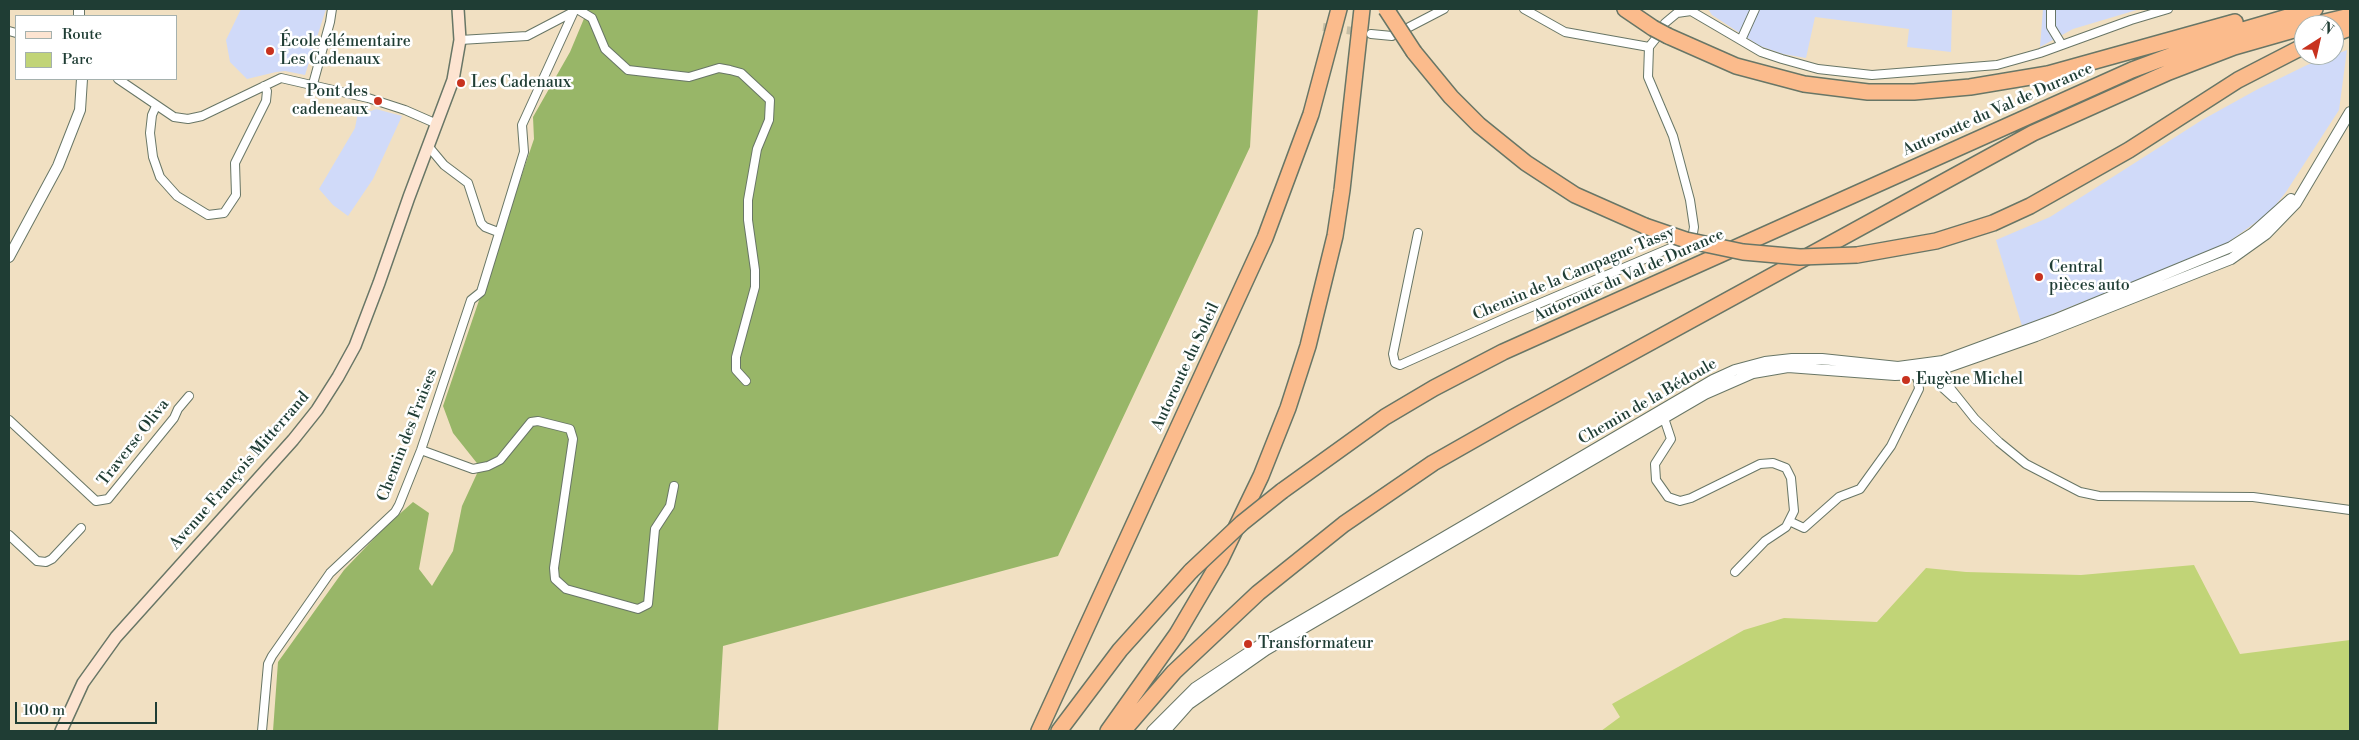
<!DOCTYPE html>
<html>
<head>
<meta charset="utf-8">
<style>
	body { margin:0 }
	#map { position:relative; width:2359px; height:740px; overflow:hidden; background:#f1e0c2; font-family:"Libre Bodoni",serif }
	canvas { display:block }
	.frame { position:absolute; inset:0; border:10px solid #1f3d34; pointer-events:none }
	.legend { position:absolute; left:15px; top:15px; width:162px; height:65px; box-sizing:border-box; background:#fff; border:1px solid #a5b1ae; margin:0; padding:6px 9px; list-style:none; font-size:15px; color:#1f3d34 }
	.legend li { display:flex; align-items:center; gap:10px; height:25px }
	.legend b { width:25px; border:1px solid #a5b1ae }
	.north { position:absolute; left:2294px; top:15px; width:50px; height:50px; box-sizing:border-box; background:#fff; border:1px solid #a5b1ae; border-radius:50%; rotate:35deg; font-size:14px; font-weight:700; line-height:20px; text-align:center; color:#1f3d34 }
	.north::after { content:''; display:block; margin:auto; width:18px; height:22px; background:#c8321e; clip-path:polygon(50% 0,100% 100%,50% 72%,0 100%) }
	.scale { position:absolute; left:15px; top:702px; width:142px; height:22px; box-sizing:border-box; border:2px solid #1f3d34; border-top:0; padding-left:6px; font-size:15px; line-height:18px; white-space:nowrap; color:#1f3d34; -webkit-text-stroke:4px #fff; paint-order:stroke }
</style>
</head>
<body>
<div id="map">
<canvas width="2359" height="740"></canvas>
<div class="frame"></div>
<ul class="legend">
<li><b style="height:6px;background:#fde4d1"></b>Route</li>
<li><b style="height:14px;background:#c1d477"></b>Parc</li>
</ul>
<div class="north">N</div>
<div class="scale">100 m</div>
</div>
<script>
const context = document.querySelector('canvas').getContext('2d');
context.lineJoin = 'round';
function paint(path, color) { context.fillStyle = color; context.fill(path, 'evenodd'); }
const toPath = rows => new Path2D(rows.map(r => 'M' + r).join(''));
function stroke(path, color, width, dash) { context.strokeStyle = color; context.lineWidth = width; context.lineCap = dash ? 'butt' : 'round'; context.setLineDash(dash || []); context.stroke(path); }
function write(font, color, halo, rows, align = 'center') {
  context.font = font + ' "Libre Bodoni",serif'; context.lineWidth = 5; context.setLineDash([]); context.textBaseline = 'middle'; context.strokeStyle = halo; context.fillStyle = color; for (const [text, x, y, turn = 0] of rows) {
    context.save(); context.translate(x, y); context.rotate((+turn || 0) * Math.PI / 180); context.textAlign = isNaN(turn) ? turn : align; if (halo) context.strokeText(text, 0, 0); context.fillText(text, 0, 0); context.restore();
  }
}
paint(toPath([
	[241,9,326,9,305,75,285,71,276,72,247,79,230,62,226,40],
	[1708,9,1952,9,1951,52,1907,47,1909,29,1815,17,1806,58,1783,54,1760,46,1712,15],
	[2043,9,2140,9,2073,29,2040,47],
	[2347,50,2339,110,2286,192,2270,212,2223,246,2022,326,1996,240,2050,217,2202,120,2258,89,2307,65],
	[359,107,371,111,376,109,402,116,373,179,348,216,333,205,319,189,355,128]
]), '#d0daf9');
paint(toPath([
	[2194,565,2240,654,2350,640,2350,731,1601,731,1620,717,1612,704,1744,630,1784,618,1877,622,1926,568,1966,572,2081,575]
]), '#c1d477');
paint(toPath([
	[588,9,1258,9,1250,147,1058,556,723,646,718,731,273,731,278,662,344,570,385,527,413,502,429,513,419,569,432,586,453,551,462,506,480,467,453,433,443,406,534,139,533,117,570,52]
]), '#98b668');
stroke(toPath([
	[1323,27,1361,32]
]), '#c7bfa6', 8, [8, 4]);
const minor = toPath([
	[577,9,592,18,605,49,628,70,689,77,719,68,730,70,741,73,770,100,769,120,757,149,748,200,748,220,755,270,755,287,736,357,736,370,746,381],
	[1524,9,1565,32,1649,47],
	[2051,9,2051,27,2062,45],
	[1665,23,1677,13,1691,11,1761,52,1782,59,1818,69,1872,75,1997,65,2040,53,2131,20,2168,9],
	[9,31,16,33],
	[1371,34,1392,36,1444,9],
	[460,40,527,36,573,12],
	[1741,40,1755,9],
	[118,79,174,117,188,119,202,116,281,78,368,98,405,110,437,124],
	[313,84,330,22,332,9],
	[156,106,152,115,150,133,153,157,160,177,177,196,208,215,224,213,236,195,235,163,266,101,267,91,264,86],
	[429,147,444,165,468,183,481,223,485,227,498,232],
	[1418,233,1393,354,1395,363,1400,365,1510,316,1687,241,1693,233,1694,227,1690,200,1673,136,1648,77,1649,47,1657,37],
	[1943,364,1951,389,1975,419,1999,442,2026,464,2080,492,2099,496,2253,497,2350,510],
	[1928,368,1943,388,1954,398],
	[1663,415,1671,439,1655,464,1656,480,1668,497,1680,501,1691,498,1760,464,1773,463,1786,468,1791,478,1794,511,1786,527,1765,541,1735,572],
	[9,420,96,501,108,499,174,418,178,409,189,396],
	[421,450,473,469,488,466,500,460,531,422,538,421,570,429,573,439,554,568,555,579,566,589,638,609,648,604,655,529,670,506,674,486],
	[1789,521,1804,528,1839,497,1860,489,1891,446,1919,389,1917,374],
	[9,535,37,561,46,562,52,559,81,528],
	[262,731,268,664,272,656,330,573,395,512,399,505,421,450,471,300,481,292,524,152,522,125,575,9]
]);
const tertiary = toPath([
	[79,16,79,9],
	[9,257,58,166,80,110,82,79],
	[1152,731,1195,688,1263,643,1713,380,1735,370,1765,362,1792,359,1822,359,1898,367,1943,361,2054,320,2231,247,2253,233,2291,199],
	[1165,731,1189,704,1266,650,1705,394,1753,373,1788,367,1895,375,1917,374,1945,368,2036,336,2231,259,2266,234,2296,203,2350,112]
]);
const secondary = toPath([
	[61,731,83,683,116,637,293,440,317,410,338,377,355,346,379,283,409,197,453,80,460,40,458,9]
]);
const motorway = toPath([
	[1625,9,1653,28],
	[2312,25,2350,16],
	[2334,34,2350,28],
	[1668,36,1736,66,1804,84,1868,92,1914,92,1970,87,2048,74,2235,22],
	[1414,52,1451,97,1479,125,1526,163,1575,195,1645,226],
	[1857,255,1936,241,1993,223,2030,206,2129,150,2238,80,2304,46],
	[1282,491,1385,417,1434,388,1503,352,2132,70,2226,35,2315,9],
	[1039,731,1265,238,1311,114,1339,9],
	[1059,731,1120,650,1191,571],
	[1108,731,1177,634,1220,561,1261,476,1288,408,1308,346,1335,236,1342,190,1362,9],
	[1123,731,1174,672,1258,593,1344,524,1433,463,1514,417,2033,133,2169,72,2234,47,2304,27]
]);
stroke(minor, '#687666', 10);
stroke(tertiary, '#687666', 12);
stroke(secondary, '#687666', 14);
stroke(motorway, '#687666', 18);
stroke(minor, '#fff', 8);
stroke(tertiary, '#fff', 10);
stroke(secondary, '#fde4d1', 11);
stroke(motorway, '#fbbb8c', 15);
const motorwayBridge = toPath([
	[1386,9,1414,52],
	[1653,28,1668,36],
	[1645,226,1686,240,1743,252,1800,257,1857,255],
	[1191,571,1242,523,1282,491]
]);
stroke(motorwayBridge, '#687666', 18, []);
stroke(motorwayBridge, '#fbbb8c', 15);
for (const [x, y, r, color] of [
	[270,51,5,"#c8321e"],
	[461,83,5,"#c8321e"],
	[378,101,5,"#c8321e"],
	[2039,277,5,"#c8321e"],
	[1906,380,5,"#c8321e"],
	[1248,644,5,"#c8321e"]
]) { const dot = new Path2D(); dot.arc(x, y, r, 0, 2 * Math.PI); context.fillStyle = color; context.fill(dot); stroke(dot, '#fff', 2); }
write('16px', '#1f3d34', '#fff', [
	["École élémentaire",280,42],
	["Les Cadenaux",280,60],
	["Les Cadenaux",471,83],
	["Pont des",368,92,"right"],
	["cadeneaux",368,110,"right"],
	["Central",2049,268],
	["pièces auto",2049,286],
	["Eugène Michel",1916,380],
	["Transformateur",1258,644]
], 'left');
write('16px', '#1f3d34', '#fff', [
	["Autoroute du Val de Durance",1998,110,-24],
	["Chemin de la Campagne Tassy",1574,274,-23],
	["Autoroute du Val de Durance",1629,276,-24],
	["Autoroute du Soleil",1186,367,-65],
	["Chemin de la Bédoule",1648,402,-30],
	["Chemin des Fraises",408,435,-69],
	["Traverse Oliva",134,443,-52],
	["Avenue François Mitterrand",240,471,-49]
]);
</script>
</body>
</html>
